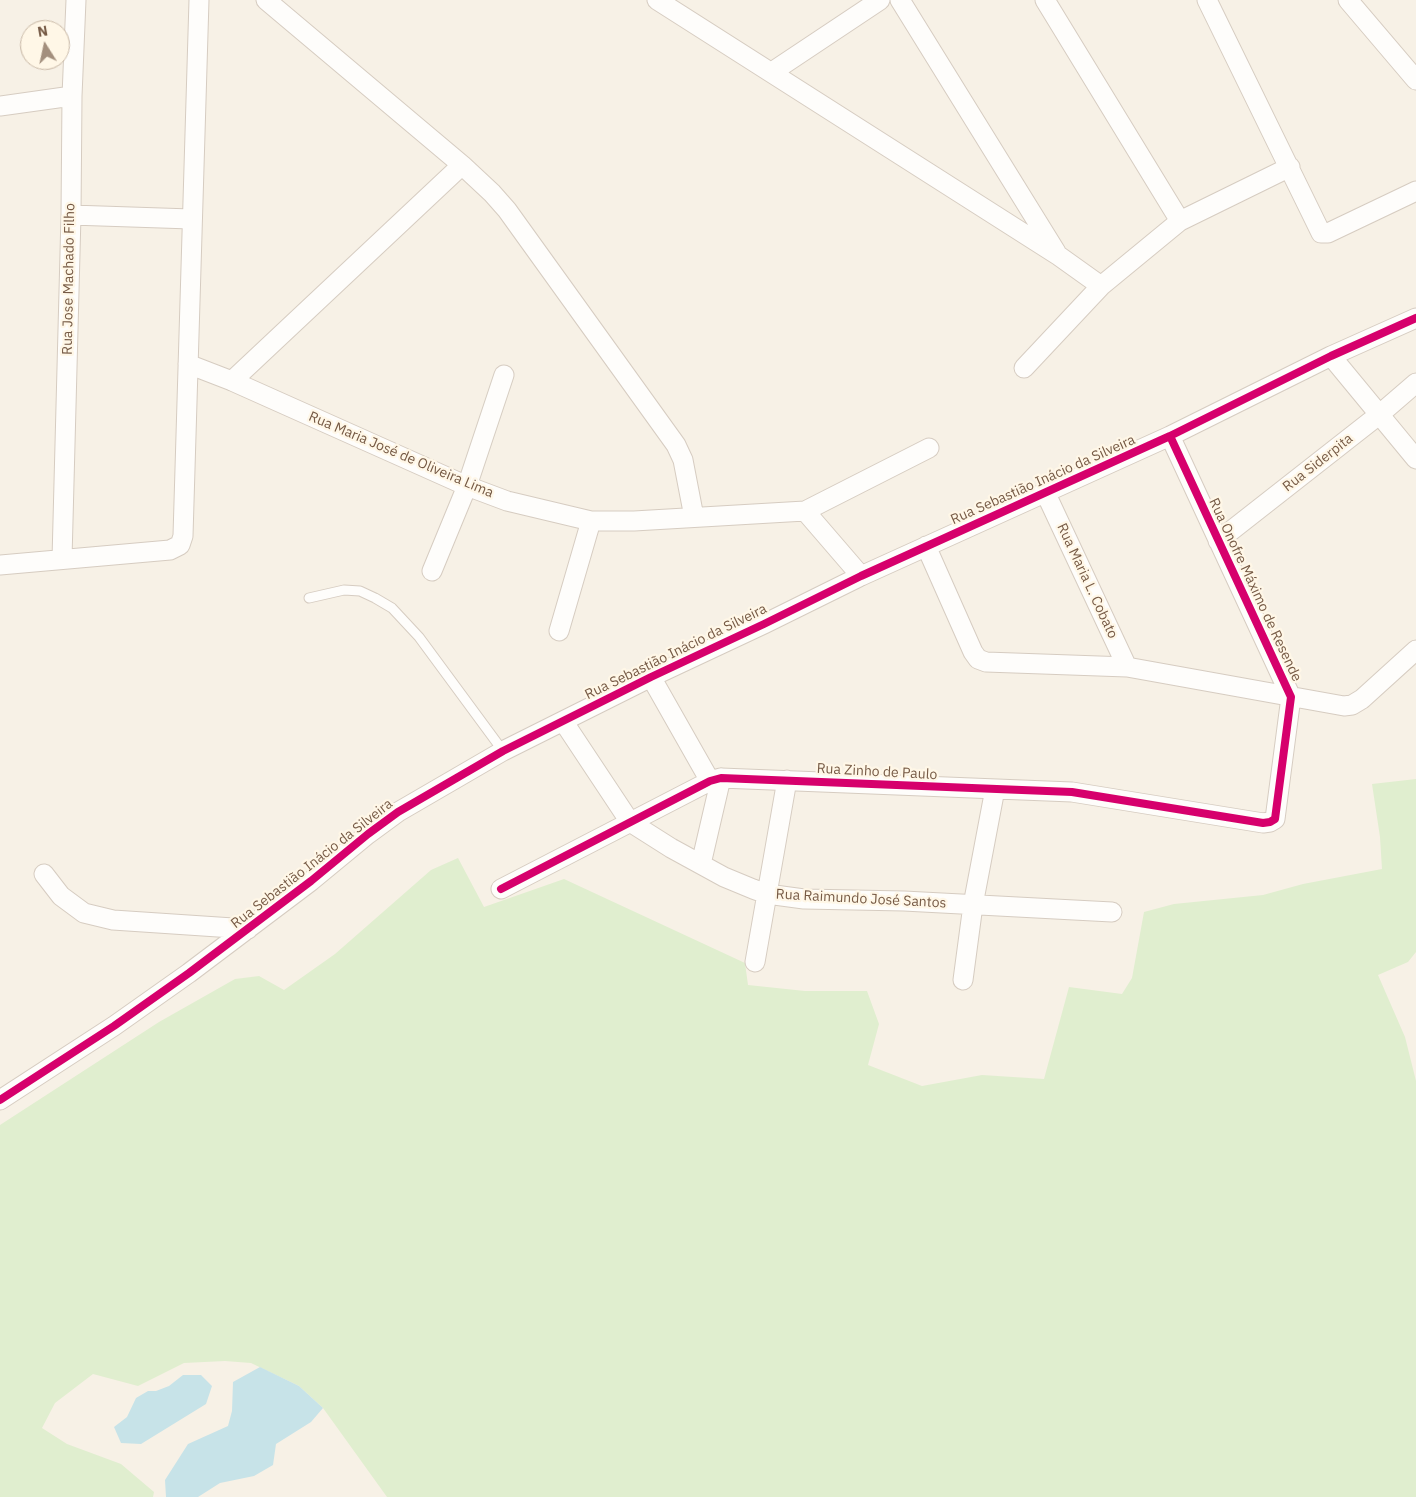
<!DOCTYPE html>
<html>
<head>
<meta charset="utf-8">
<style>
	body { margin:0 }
	#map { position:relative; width:1416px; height:1497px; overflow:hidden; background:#f7f1e6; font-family:"IBM Plex Sans",sans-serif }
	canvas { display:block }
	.north { position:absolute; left:20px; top:20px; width:50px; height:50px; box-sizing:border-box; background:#fff7e7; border:1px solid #c8b8a6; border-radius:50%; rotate:350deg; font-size:14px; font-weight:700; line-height:20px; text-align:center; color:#765a45 }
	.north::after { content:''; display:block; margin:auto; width:18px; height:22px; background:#a38f7d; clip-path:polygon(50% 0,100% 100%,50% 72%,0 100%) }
</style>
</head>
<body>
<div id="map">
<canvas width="1416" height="1497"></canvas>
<div class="north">N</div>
</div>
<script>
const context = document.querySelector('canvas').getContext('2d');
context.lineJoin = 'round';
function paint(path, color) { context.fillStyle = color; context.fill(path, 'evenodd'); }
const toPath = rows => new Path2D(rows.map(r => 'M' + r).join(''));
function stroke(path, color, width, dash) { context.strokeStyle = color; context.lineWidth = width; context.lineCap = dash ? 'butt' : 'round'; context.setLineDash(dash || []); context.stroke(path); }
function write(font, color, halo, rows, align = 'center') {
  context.font = font + ' "IBM Plex Sans",sans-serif'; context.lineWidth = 4.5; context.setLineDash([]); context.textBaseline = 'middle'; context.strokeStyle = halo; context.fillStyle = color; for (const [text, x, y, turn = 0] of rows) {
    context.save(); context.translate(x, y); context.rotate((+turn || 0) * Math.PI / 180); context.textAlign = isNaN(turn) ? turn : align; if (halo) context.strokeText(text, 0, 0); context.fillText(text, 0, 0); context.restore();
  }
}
paint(toPath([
	[1416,779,1416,952,1408,962,1378,975,1405,1037,1416,1081,1416,1497,387,1497,323,1408,299,1386,251,1363,225,1361,184,1363,138,1386,93,1374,55,1403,42,1428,67,1444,121,1464,154,1492,153,1497,0,1497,0,1125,159,1022,235,979,259,976,284,990,335,954,431,870,458,858,484,907,564,879,745,963,748,985,805,991,867,991,879,1024,868,1065,922,1086,982,1075,1044,1079,1069,987,1122,994,1132,978,1144,912,1174,904,1263,895,1303,884,1382,869,1380,837,1372,784]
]), '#e0eecf');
paint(toPath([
	[260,1367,299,1386,323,1408,311,1422,276,1444,273,1465,254,1476,220,1483,198,1497,166,1497,165,1480,188,1444,228,1426,232,1411,233,1382],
	[183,1375,201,1375,212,1386,206,1404,141,1444,121,1443,114,1427,127,1417,136,1398,148,1391,156,1391,169,1386]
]), '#c7e3e8');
const lane = toPath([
	[309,598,344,590,360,591,375,598,392,608,419,637,503,751]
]);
const street = toPath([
	[266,0,462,165,492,193,507,210,676,445,683,460,694,517],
	[657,0,1059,256,1101,286],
	[900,0,1056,252],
	[1045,0,1180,221],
	[1207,0,1321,233,1328,233,1416,191],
	[1348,0,1416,80],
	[772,72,880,0],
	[0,106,72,96],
	[71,215,191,219],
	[1331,356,1416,459],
	[188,364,232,381,467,486,507,501,591,521,634,521,805,511,861,576],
	[1024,368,1101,286,1180,221,1290,167],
	[232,381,462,165],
	[1046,494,1127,667],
	[805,511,929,448],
	[1218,541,1380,414,1416,383],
	[926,546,973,652,978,659,986,662,1127,667,1344,706,1352,705,1362,699,1416,650],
	[62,559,71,215,72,96,76,0],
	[0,565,170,550,180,545,183,536,199,0],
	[432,571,467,486,504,375],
	[559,631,591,521],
	[651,677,710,781],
	[563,721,630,822,671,848,724,877,753,889,767,894,804,899,904,901,1112,912],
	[701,864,721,778],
	[44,874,61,896,84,913,113,920,248,929],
	[501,889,710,781,721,778,1072,792,1263,823,1270,822,1275,819,1291,697,1170,436],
	[755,962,787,780],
	[963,980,973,905,995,789],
	[0,1100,114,1026,189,973,311,881,368,834,398,812,503,751,651,677,764,624,861,576,1170,436,1331,356,1416,318]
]);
stroke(lane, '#d6ccc1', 11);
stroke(street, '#d6ccc1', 21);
stroke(lane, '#fefdfb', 9);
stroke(street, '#fefdfb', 19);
stroke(toPath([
	[501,889,710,781,721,778,1072,792,1263,823,1270,822,1275,819,1291,697,1170,436],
	[0,1100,114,1026,189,973,311,881,368,834,398,812,503,751,651,677,764,624,861,576,1170,436,1331,356,1416,318]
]), '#d6006c', 8);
write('14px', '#765a45', '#fff7e7', [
	["Rua Jose Machado Filho",69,279,-89],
	["Rua Maria José de Oliveira Lima",401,455,23],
	["Rua Siderpita",1318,463,-38],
	["Rua Sebastião Inácio da Silveira",1043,480,-24],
	["Rua Maria L. Cobato",1087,581,65],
	["Rua Onofre Máximo de Resende",1255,590,65],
	["Rua Sebastião Inácio da Silveira",676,652,-26],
	["Rua Zinho de Paulo",877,772,3],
	["Rua Sebastião Inácio da Silveira",312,864,-38],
	["Rua Raimundo José Santos",861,899,3]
]);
</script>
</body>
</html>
